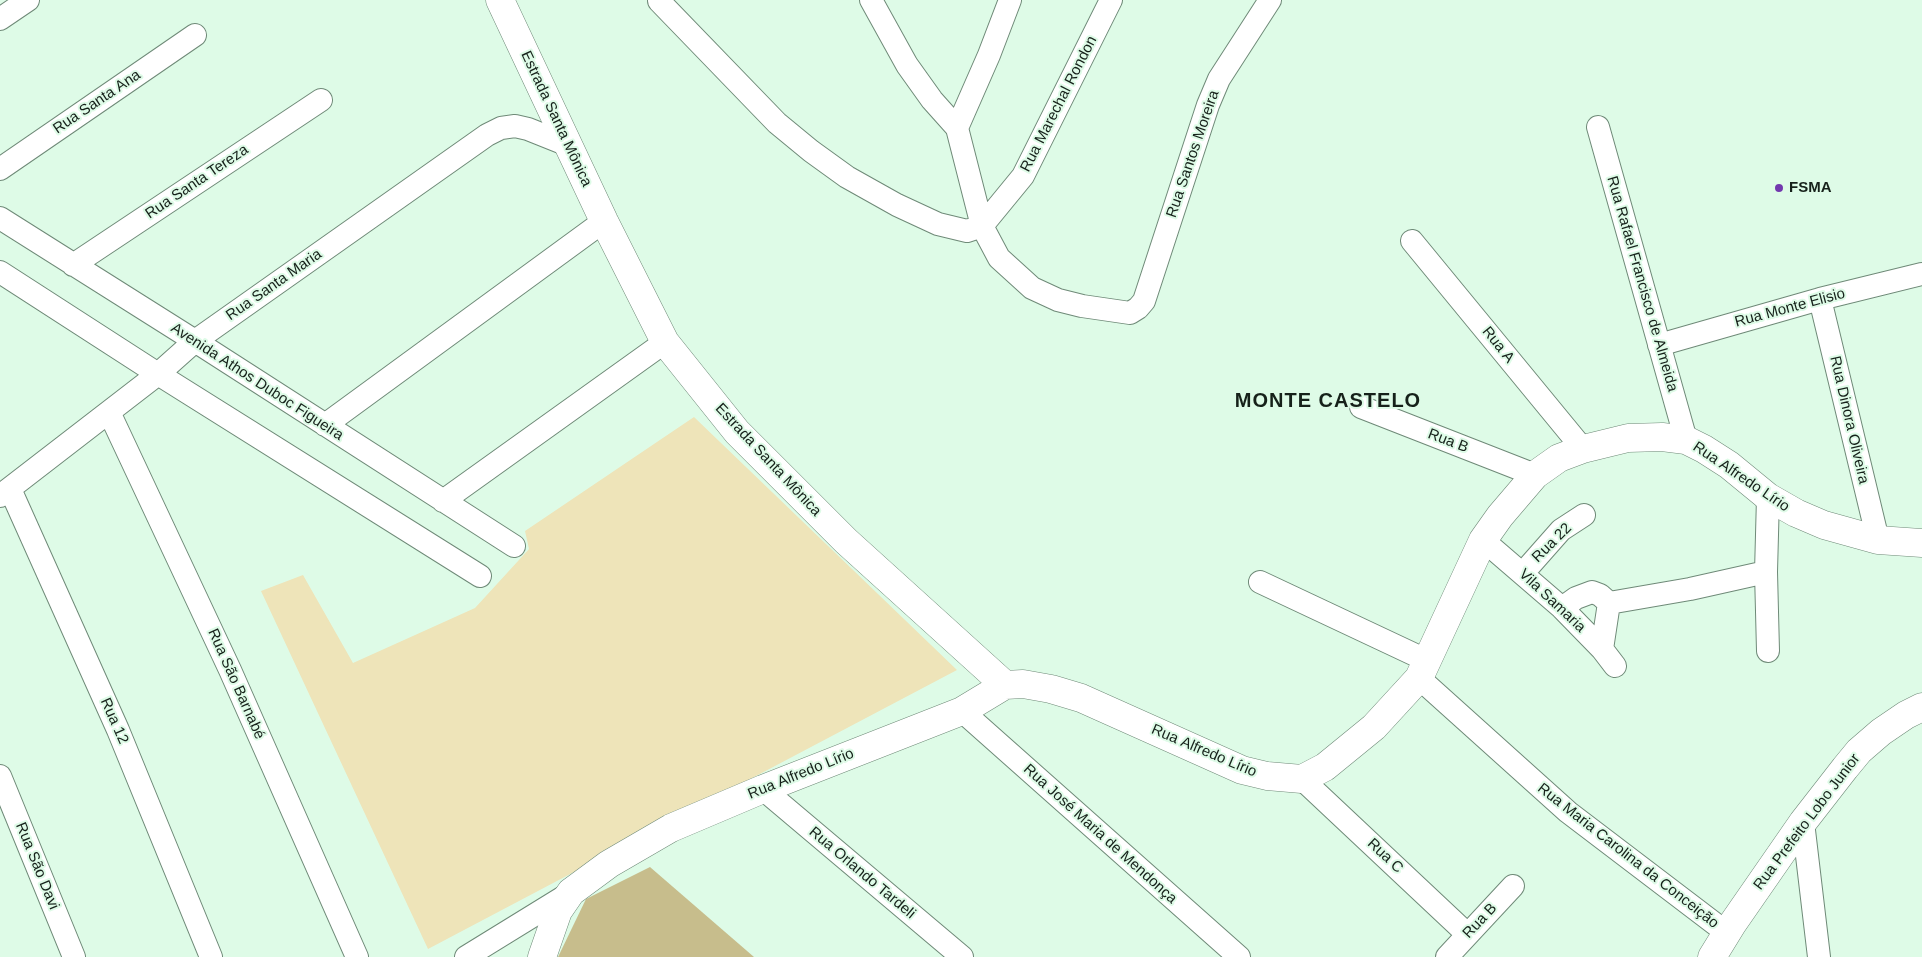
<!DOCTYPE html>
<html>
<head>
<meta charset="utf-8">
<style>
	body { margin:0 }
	canvas { display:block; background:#defbe7 }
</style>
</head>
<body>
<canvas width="1922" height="957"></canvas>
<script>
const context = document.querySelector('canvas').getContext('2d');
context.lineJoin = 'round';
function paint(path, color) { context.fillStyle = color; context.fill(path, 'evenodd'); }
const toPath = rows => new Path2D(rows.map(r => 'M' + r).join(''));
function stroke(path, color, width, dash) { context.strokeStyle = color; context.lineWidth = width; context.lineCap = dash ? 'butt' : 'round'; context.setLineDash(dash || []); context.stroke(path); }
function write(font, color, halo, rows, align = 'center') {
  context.font = font + ' Helvetica,sans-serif'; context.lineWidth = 4; context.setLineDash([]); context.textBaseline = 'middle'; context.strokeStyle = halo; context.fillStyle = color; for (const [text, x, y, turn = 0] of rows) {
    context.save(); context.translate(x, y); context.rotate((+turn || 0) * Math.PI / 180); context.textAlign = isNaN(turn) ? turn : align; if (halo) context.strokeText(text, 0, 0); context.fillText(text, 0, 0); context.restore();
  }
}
paint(toPath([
	[694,417,957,670,428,949,261,591,303,575,353,663,475,608,529,549,525,531]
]), '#eee4b9');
paint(toPath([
	[650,867,754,957,558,957,586,899]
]), '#c7bd8c');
const minor = toPath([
	[871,0,907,65,932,100,957,128,982,226,999,258,1032,288,1058,300,1082,306,1130,313,1138,308,1144,301,1208,105,1219,79,1270,0],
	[659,1,777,123,811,151,847,177,897,205,938,224,967,231,982,226,1023,176,1111,0],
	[0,19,28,0],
	[1598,127,1686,440],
	[957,128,989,55,1010,0],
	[0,169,195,35],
	[0,218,195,341,514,546],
	[1412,241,1583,449],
	[73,265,321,100],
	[0,272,158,374,480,576],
	[1820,299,1878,540],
	[1659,345,1820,299,1922,274],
	[1361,407,1535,475],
	[109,412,230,670,357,957],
	[325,425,604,221],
	[10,489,118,730,211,957],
	[0,496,158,374,195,341,487,135,501,128,515,126,528,129,568,145],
	[1768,497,1766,572,1768,651],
	[443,501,665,342],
	[1483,540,1562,608,1602,649,1615,666],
	[1523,573,1561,530,1584,515],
	[1260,582,1428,661],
	[1609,603,1690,589,1766,572],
	[1562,608,1576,598,1592,592,1600,595,1609,603,1602,649],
	[1419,678,1568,812,1727,933],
	[962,711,1239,957],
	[0,776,74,957],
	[1302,779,1467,934],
	[763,789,962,957],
	[1803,822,1819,957],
	[466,957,570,893],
	[1447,957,1513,886]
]);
const major = toPath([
	[500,0,604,221,665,342,737,432,846,541,1005,685],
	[542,957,558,911,571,892,609,864,671,828,763,789,962,711,1005,685,1023,684,1051,689,1081,698,1242,770,1267,776,1302,779,1325,767,1374,727,1419,678,1483,540,1500,516,1535,475,1559,458,1583,449,1628,438,1662,437,1686,440,1704,449,1729,465,1768,497,1796,513,1824,525,1878,540,1922,543],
	[1712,957,1733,923,1803,822,1845,768,1859,751,1881,732,1906,715,1922,707]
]);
stroke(minor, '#6f8a78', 24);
stroke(major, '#6f8a78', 29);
stroke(minor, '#fff', 22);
stroke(major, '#fff', 28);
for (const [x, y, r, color] of [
	[1779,188,5,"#7238ae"]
]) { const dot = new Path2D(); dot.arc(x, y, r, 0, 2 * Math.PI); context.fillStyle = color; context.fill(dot); stroke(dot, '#defbe7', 2); }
write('15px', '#16211a', '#defbe7', [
	["Rua Santa Ana",97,102,-34],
	["Rua Marechal Rondon",1059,104,-63],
	["Estrada Santa Mônica",556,119,65],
	["Rua Santos Moreira",1193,154,-71],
	["Rua Santa Tereza",197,182,-34],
	["Rua Rafael Francisco de Almeida",1642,284,74],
	["Rua Santa Maria",274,285,-35],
	["Rua Monte Elisio",1790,308,-15],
	["Rua A",1498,345,51],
	["Avenida Athos Duboc Figueira",257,382,33],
	["Rua Dinora Oliveira",1849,420,77],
	["Rua B",1448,441,21],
	["Estrada Santa Mônica",768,460,47],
	["Rua Alfredo Lírio",1741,477,34],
	["Rua 22",1552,543,-45],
	["Vila Samaria",1552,601,43],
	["Rua São Barnabé",236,684,66],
	["Rua 12",114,721,66],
	["Rua Alfredo Lírio",1204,751,23],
	["Rua Alfredo Lírio",801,774,-22],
	["Rua Prefeito Lobo Junior",1807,822,-53],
	["Rua José Maria de Mendonça",1100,834,42],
	["Rua C",1385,856,43],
	["Rua Maria Carolina da Conceição",1628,856,38],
	["Rua São Davi",37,866,68],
	["Rua Orlando Tardeli",862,873,40],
	["Rua B",1480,921,-47]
]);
write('bold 15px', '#16211a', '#defbe7', [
	["FSMA",1789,188]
], 'left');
context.letterSpacing = '1px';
write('bold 20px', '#16211a', '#defbe7', [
	["MONTE CASTELO",1328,401]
]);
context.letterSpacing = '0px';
</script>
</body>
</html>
